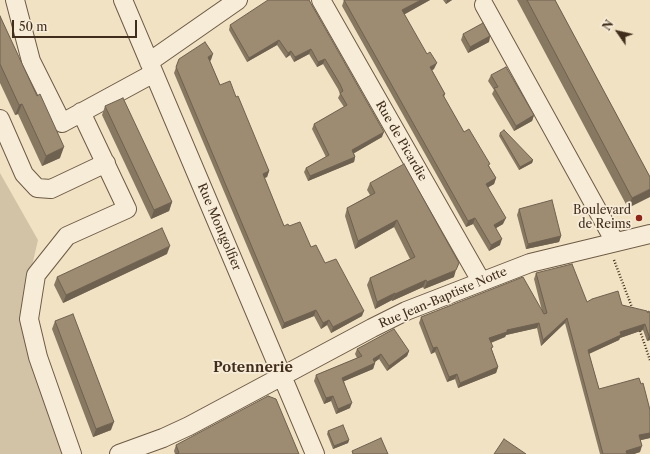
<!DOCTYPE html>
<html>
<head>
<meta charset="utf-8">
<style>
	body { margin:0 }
	#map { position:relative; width:650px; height:454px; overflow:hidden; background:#f1e2c3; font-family:"Libre Caslon Text",serif }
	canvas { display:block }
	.north { position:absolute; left:598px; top:12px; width:40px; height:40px; -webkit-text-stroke:3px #f6ecd8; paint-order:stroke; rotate:304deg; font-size:11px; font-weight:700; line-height:16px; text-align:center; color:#412d1b }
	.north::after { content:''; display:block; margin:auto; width:14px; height:18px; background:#412d1b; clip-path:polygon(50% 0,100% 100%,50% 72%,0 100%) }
	.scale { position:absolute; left:12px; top:20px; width:125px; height:18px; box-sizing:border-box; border:2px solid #412d1b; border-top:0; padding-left:5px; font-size:12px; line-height:14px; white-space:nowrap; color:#412d1b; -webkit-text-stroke:3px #f6ecd8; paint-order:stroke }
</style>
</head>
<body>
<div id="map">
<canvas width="650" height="454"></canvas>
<div class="north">N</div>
<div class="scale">50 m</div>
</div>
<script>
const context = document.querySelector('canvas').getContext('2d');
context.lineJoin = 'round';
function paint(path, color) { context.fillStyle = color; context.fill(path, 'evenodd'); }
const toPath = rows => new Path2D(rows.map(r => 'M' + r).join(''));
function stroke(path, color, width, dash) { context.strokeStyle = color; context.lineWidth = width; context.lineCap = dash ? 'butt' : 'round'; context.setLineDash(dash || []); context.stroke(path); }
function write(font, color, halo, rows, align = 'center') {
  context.font = font + ' "Libre Caslon Text",serif'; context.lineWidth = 3.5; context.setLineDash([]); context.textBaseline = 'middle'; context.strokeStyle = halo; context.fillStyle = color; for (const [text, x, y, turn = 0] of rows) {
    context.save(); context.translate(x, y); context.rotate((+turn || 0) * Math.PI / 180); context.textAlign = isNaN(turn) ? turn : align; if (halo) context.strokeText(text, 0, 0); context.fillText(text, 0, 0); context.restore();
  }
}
paint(toPath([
	[0,173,38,240,23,305,68,454,0,454]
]), '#d3c3a6');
const minor = toPath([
	[15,0,31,61,62,123,154,73],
	[123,0,315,454],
	[321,0,481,281],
	[484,5,615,242],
	[149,62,238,0],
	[0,119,24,174,37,188,51,189,106,163],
	[72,454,38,357,29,319,36,275,67,236,127,209,81,112],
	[119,454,163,438,189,426,372,328,406,311,530,263,650,234]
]);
stroke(minor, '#6d5a45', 20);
stroke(toPath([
	[614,260,633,310],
	[639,328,650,360]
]), '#412d1b', 2.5, [1, 2]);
stroke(minor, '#f6ecd8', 18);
paint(toPath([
	[309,0,382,137,354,153,355,157,354,162,308,181,304,172,306,168,326,157,312,129,314,124,344,107,338,98,340,94,338,89,323,64,317,67,309,54,294,62,290,55,286,58,277,45,247,62,229,30,230,25],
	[344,0,430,0,404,14,434,69,432,70,445,94,444,97,464,132,489,166,496,178,494,184,488,187,503,224,496,228,500,245,489,251,473,224,466,227,342,6],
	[443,0,452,0,446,4],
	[517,0,555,0,650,177,628,208],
	[0,16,60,158,42,166,18,114,15,115,0,83],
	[463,34,490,36,489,42,468,53,461,40],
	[179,59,211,60,210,61,220,85,236,97,269,171,267,177,264,178,284,226,289,226,311,247,325,263,362,316,331,333,327,325,321,329,314,316,282,329,174,73],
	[491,75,534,115,532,121,514,131,492,94,494,90,488,81],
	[105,106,172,202,169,211,151,219,102,115],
	[500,133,533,160,532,163,519,170,499,136],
	[370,183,454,277,424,289,423,287,392,301,392,300,375,309,367,285,370,278,410,259,394,227,355,249,345,216,347,208,370,195,367,190],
	[519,209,561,236,559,242,526,249,517,215],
	[167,254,63,303,54,285,57,277],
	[536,273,587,302,622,305,648,313,650,312,650,340,647,341,643,330,620,338,619,340,589,354,599,389,641,384,650,410,650,438,641,440,640,452,634,454,600,454,565,323,541,346,537,328,506,335,505,337,491,343,492,350,498,367,496,373,458,388,455,379,447,382,435,352,431,354,419,323,421,317,542,311,534,279],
	[55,321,111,430,93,437,52,329],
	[357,349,409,351,407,356,387,371,379,359,374,362,375,363,373,369,344,381,350,408,336,414,331,401,324,404,314,381,316,375,357,358,355,354],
	[328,431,349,440,348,443,333,449,327,434],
	[176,445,299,454,175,454,174,451]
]), '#877862');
paint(toPath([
	[421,0,430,0,400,17,402,10],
	[447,0,452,0,446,4],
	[490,36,489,42,468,53,470,47],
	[279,40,277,45,247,62,249,58],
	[311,49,309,54,294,62,295,57],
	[291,51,290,55,286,58,288,53],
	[213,54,211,60,206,63,208,57],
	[325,59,323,64,317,67,318,62],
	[437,63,434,69,427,73,430,67],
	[22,104,18,114,15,115,19,105],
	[534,115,532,121,514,131,516,126],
	[384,132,382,137,351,155,352,150],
	[64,147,60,158,42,166,46,156],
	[355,157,354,162,308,181,310,176],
	[533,160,532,163,519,170,520,167],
	[269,171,267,177,260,180,263,174],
	[496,178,494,184,484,190,486,184],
	[650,189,650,197,628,208,632,198],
	[172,202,169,211,151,219,154,210],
	[475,218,473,224,466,227,468,221],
	[506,218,503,224,491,231,494,225],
	[397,220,394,227,355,249,358,241],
	[561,236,559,242,526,249,528,244],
	[502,239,500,245,489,251,491,245],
	[170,246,167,254,63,303,66,295],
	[456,270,454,277,424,289,427,282],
	[426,280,423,287,392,301,395,294],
	[395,293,392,300,375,309,377,302],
	[316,310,314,316,282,329,284,323],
	[364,311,362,316,331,333,333,327],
	[567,318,565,323,541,346,543,340],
	[329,320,327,325,321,329,323,323],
	[539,323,537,328,506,335,505,337,487,344,489,338,507,330],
	[645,324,643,330,620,338,619,340,586,355,588,350,620,332],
	[649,336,650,336,650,340,647,341],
	[437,347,435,352,431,354,433,348],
	[409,351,407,356,387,371,389,366],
	[381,354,379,359,371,365,373,359],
	[375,363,373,369,340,383,342,378],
	[498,367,496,373,458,388,460,383],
	[457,374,455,379,447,382,449,377],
	[333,396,331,401,324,404,326,398],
	[352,403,350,408,336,414,338,409],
	[114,422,111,430,93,437,96,429],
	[650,433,650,438,637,441,639,435],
	[349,440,348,443,333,449,334,446],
	[642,446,640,452,634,454,625,454,626,451]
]), '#6e6150');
const building = toPath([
	[268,0,309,0,384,132,352,150,355,157,310,176,306,168,329,155,314,124,347,105,340,93,343,91,340,84,325,59,318,62,311,49,295,57,291,51,288,53,279,40,249,58,230,25,268,0],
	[344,0,421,0,402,10,427,54,430,52,437,63,430,67,445,94,443,95,464,132,469,129,490,164,488,165,496,178,486,184,506,218,494,225,502,239,491,245,475,218,468,221,344,0],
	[527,0,555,0,650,177,650,189,632,198,527,0],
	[0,16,37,96,40,94,64,147,46,156,22,104,19,105,0,64,0,16],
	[483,23,490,36,470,47,463,34,483,23],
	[205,42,213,54,208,57,220,85,230,81,236,97,238,96,269,171,263,174,284,226,288,224,289,226,300,222,311,247,316,245,325,263,336,259,364,311,333,327,329,320,323,323,316,310,284,323,176,67,179,59,205,42],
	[506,67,534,115,516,126,494,88,498,87,491,75,506,67],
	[123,98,172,202,154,210,105,106,123,98],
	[504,130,533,160,520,167,500,133,504,130],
	[404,164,459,263,456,270,427,282,426,280,395,294,395,293,377,302,370,278,415,257,397,220,358,241,347,208,375,193,370,183,404,164],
	[552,200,561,236,528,244,519,209,552,200],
	[162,228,170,246,66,295,57,277,162,228],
	[572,264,587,302,592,299,618,291,622,305,647,311,648,313,648,311,650,312,650,336,649,336,645,324,620,332,621,335,588,350,599,389,639,378,641,384,643,383,650,410,650,433,639,435,642,446,626,451,627,454,603,454,567,318,543,340,539,323,507,330,507,332,489,338,493,347,491,348,498,367,460,383,457,374,449,377,437,347,433,348,421,317,523,277,544,314,547,313,536,273,572,264],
	[73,314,114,422,96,429,55,321,73,314],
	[394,329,409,351,389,366,381,354,373,359,375,363,342,378,352,403,338,409,333,396,326,398,316,375,362,356,357,349,394,329],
	[268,396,276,399,299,454,176,454,179,453,176,445,268,396],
	[343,425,349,440,334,446,328,431,343,425],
	[381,438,388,454,353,454,352,451,381,438],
	[504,439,526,454,494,454,504,439]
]);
paint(building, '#9d8b72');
stroke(building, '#6e6150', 1);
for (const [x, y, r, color] of [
	[639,218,4,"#8f2418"]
]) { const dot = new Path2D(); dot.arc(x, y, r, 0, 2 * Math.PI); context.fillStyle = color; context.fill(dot); stroke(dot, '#f6ecd8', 1.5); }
write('12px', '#412d1b', '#f6ecd8', [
	["Rue de Picardie",401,141,60],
	["Rue Montgolfier",219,227,67],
	["Rue Jean-Baptiste Notte",443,298,-23]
]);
write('12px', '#412d1b', '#f6ecd8', [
	["Boulevard",631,211],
	["de Reims",631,225]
], 'right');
write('bold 14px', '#412d1b', '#f6ecd8', [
	["Potennerie",253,368]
]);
</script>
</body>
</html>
